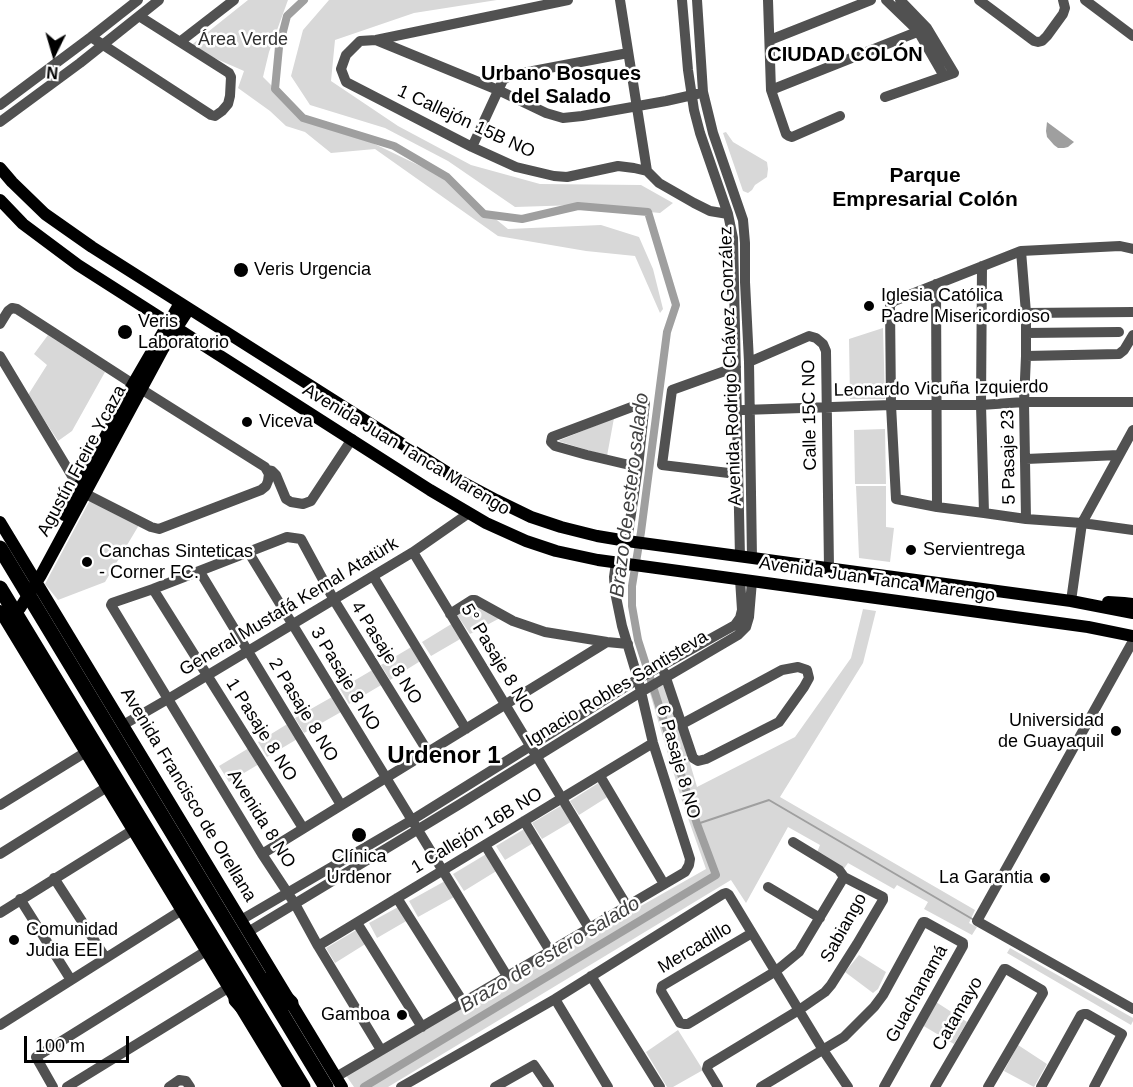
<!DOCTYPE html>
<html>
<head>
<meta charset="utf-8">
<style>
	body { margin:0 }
	#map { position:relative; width:1133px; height:1087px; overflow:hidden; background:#fff; font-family:Arial,sans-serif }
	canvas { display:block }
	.north { position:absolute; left:24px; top:24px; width:60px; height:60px; -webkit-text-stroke:4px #fff; paint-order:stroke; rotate:185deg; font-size:16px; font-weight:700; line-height:24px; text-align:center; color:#000 }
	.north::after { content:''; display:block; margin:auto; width:21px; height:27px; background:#000; clip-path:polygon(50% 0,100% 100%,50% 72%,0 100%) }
	.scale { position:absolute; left:24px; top:1036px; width:105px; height:27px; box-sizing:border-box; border:3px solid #000; border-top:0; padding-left:8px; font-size:18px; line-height:21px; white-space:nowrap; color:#000; -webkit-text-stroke:4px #fff; paint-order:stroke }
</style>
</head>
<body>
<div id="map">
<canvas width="1133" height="1087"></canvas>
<div class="north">N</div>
<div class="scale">100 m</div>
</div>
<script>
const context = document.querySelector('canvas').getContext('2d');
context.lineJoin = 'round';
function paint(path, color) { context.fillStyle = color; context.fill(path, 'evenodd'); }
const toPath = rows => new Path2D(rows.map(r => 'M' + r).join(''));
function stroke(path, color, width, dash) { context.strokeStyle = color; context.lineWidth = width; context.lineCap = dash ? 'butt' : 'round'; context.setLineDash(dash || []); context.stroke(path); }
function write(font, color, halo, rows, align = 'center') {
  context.font = font + ' Arial,sans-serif'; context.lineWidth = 5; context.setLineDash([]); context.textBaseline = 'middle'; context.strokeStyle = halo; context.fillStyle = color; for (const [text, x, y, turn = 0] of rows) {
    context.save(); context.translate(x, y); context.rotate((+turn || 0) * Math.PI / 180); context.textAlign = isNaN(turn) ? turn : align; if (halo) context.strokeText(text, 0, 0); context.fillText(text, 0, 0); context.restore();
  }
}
paint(toPath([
	[248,0,288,0,269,52,263,77,307,121,354,134,445,178,508,229,601,225,639,237,653,269,663,309,660,313,635,256,586,251,498,236,375,149,331,153,305,132,286,126,270,111,238,88,244,71,189,47],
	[329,0,497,0,414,13,335,40,331,81,398,126,471,165,540,184,641,185,673,203,660,213,578,205,515,207,448,161,385,128,310,105,291,76,303,30],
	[726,132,733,142,767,162,768,169,767,177,755,185,752,190,748,193,743,191,723,133],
	[883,328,885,399,850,399,849,339],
	[48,335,105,372,72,431,58,441,28,395,47,365,34,354],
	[614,418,607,456,558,441],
	[885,429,886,484,855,484,854,430],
	[856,486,886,486,886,527,894,528,890,562,859,558],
	[90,500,139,525,105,582,58,600,45,584],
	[475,604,500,618,470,634,457,615],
	[863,609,876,611,863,663,780,797,975,910,969,923,977,927,972,935,924,909,928,902,897,885,894,889,848,863,843,870,816,855,820,845,788,827,746,903,731,880,388,1087,354,1087,345,1074,706,869,682,801,649,690,666,682,697,787,795,737,851,658],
	[453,623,462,638,431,656,422,642],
	[413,646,422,660,390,680,381,665],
	[374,669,383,684,349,704,340,689],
	[332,697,341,712,304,733,295,718],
	[289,723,299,738,267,757,258,742],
	[249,748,259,764,229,782,219,766],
	[600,782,609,796,579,815,570,801],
	[564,804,574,820,542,839,532,823],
	[526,828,535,842,505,860,496,846],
	[488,853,498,870,464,891,453,874],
	[445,881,454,897,418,917,409,901],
	[400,906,408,920,377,938,369,923],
	[358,929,367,943,335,963,326,948],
	[1010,948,1133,1018,1133,1021,1131,1025,1007,953],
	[859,955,886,972,878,989,873,993,845,972],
	[936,1002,967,1022,954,1044,922,1025],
	[678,1030,703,1070,673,1087,667,1087,646,1052],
	[1018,1045,1047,1064,1034,1087,1004,1071]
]), '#d8d8d8');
paint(toPath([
	[1047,122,1074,142,1068,147,1064,148,1058,148,1054,145,1047,137,1046,131]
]), '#9f9f9f');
stroke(toPath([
	[697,824,769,800,974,920]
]), '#9f9f9f', 2);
stroke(toPath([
	[304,0,287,16,279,47,275,89,303,118,394,146,447,177,484,214,522,219,578,206,648,212,676,305,667,332,641,532,632,586,632,606,638,640,697,824,716,875,364,1087]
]), '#9f9f9f', 8);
stroke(toPath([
	[568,0,376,40,360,41,346,55,341,69,346,82,472,147,516,167,554,176,567,177,618,166,634,168,647,171],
	[620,0,647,171,659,183,694,203,710,211,728,214],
	[682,0,688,70,694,110,700,133,728,214,733,238,740,557],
	[697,0,703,92,713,133,743,220,745,243,745,282,749,362,752,558],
	[768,0,771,90],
	[886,0,918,31,944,76],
	[979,0,1034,41,1038,42,1042,41,1047,36,1063,14,1065,8,1063,0],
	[1085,0,1133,36],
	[91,37,211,115,215,116,222,111,228,104,230,96,231,77,229,73,139,16],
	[376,40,498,90,546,113,563,118,582,116,666,101,697,94],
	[770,40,871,0],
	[181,41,234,0],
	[885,97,954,73,927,28,900,0],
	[0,105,91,37,138,0],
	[840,116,792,137,789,136,786,134,771,90,927,28],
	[0,122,80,63,159,0],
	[472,147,503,80,512,75,628,53],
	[1133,249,1120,246,1021,251,894,301,890,305,891,405,896,499,937,507,984,513,1026,519,1082,523,1133,530],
	[1021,251,1026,313,1026,356,1024,402,1026,519],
	[982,266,981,405,984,513],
	[936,284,937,507],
	[1026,313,1133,312],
	[0,324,8,311,12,308,17,309,133,384],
	[1026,333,1119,332],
	[0,356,78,486],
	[1026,356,1119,354,1124,350,1133,335],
	[749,362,809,336,816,338,823,344,826,351,829,568],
	[736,367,672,390,662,465,737,474],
	[743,410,891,405,981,405,1024,402,1133,402],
	[1026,459,1119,455],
	[267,470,272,471,276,475,286,499,291,502,303,504,311,501,352,439],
	[84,493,151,527,159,529,261,490,266,486,268,481,269,474,265,467,141,389],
	[627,541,638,467,645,402,552,437,551,442,555,446,587,455,638,467],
	[413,552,627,906],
	[249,553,507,976],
	[200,572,341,805],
	[373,576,466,729],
	[153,589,303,828],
	[1071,601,1082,523,1133,430],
	[450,614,472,600,475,600,513,621,545,632,607,642,628,644],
	[1133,641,977,921,1133,1009],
	[664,672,693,758,698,761,706,759,779,722,804,687,809,678,807,670,798,667,782,670,682,724],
	[123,725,168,699,413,552,469,513],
	[600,776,664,884],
	[0,805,86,752],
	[524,821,589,928],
	[485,845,550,951],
	[0,854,107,787],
	[262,854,607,642],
	[54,878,105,957],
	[768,887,820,918],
	[397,898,463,1002],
	[20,899,71,980],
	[0,913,133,830],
	[241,920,412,820,638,679,735,625,740,618,742,610,740,579],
	[357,923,422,1027],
	[248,932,460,804,641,692,738,635,746,627,749,617,752,581],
	[752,933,662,986,661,991,680,1023,684,1024,688,1024,776,971,799,952,844,877],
	[318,946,653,743],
	[591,976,660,1087],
	[555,999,608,1087],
	[0,1025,182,910],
	[381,1050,318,946,295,904,262,854,111,605,112,603,153,589,287,537,301,539,334,600,428,752],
	[336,1077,685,872,689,865,690,859,653,743,638,679,622,626,615,592,614,577,616,563],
	[53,1087,36,1057,206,951],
	[67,1087,228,988],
	[169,1087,179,1080,186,1081,190,1087],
	[401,1087,555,999,723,894,726,893,729,895,823,1050,848,1087],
	[495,1087,534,1065,549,1087],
	[718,1087,707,1069,708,1065,799,1010,825,992,831,985,857,944,883,900,883,897,844,877,839,870,793,842],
	[761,1087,844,1037,874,1007,883,995,923,922,925,922,963,943,963,946,884,1087],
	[935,1087,1004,969,1006,969,1042,990,1043,993,988,1087],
	[1041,1087,1081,1015,1084,1014,1087,1014,1122,1034,1094,1087]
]), '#515151', 10);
stroke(toPath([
	[0,168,12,182,45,214,92,247,464,483,496,500,531,517,561,527,597,536,627,541,1071,601,1133,613],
	[0,200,23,224,78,265,430,490,486,523,526,541,556,551,598,560,1088,627,1133,636],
	[64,515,133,384,180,303],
	[0,522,342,1087],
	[1108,602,1124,603,1133,604],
	[0,611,289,1087],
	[10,619,20,608,41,575,163,349,189,309]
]), '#000', 12);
stroke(toPath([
	[0,548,326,1087],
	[0,588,303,1087],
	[267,980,291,1003],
	[236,1000,254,1020]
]), '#000', 15);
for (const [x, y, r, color] of [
	[241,270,8,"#000"],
	[869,306,6,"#000"],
	[125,332,8,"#000"],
	[247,422,6,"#000"],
	[911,550,6,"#000"],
	[87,562,6,"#000"],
	[1116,731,6,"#000"],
	[359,835,8,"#000"],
	[1045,878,6,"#000"],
	[14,940,6,"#000"],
	[402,1015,6,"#000"]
]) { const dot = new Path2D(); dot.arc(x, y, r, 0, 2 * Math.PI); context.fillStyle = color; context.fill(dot); stroke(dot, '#fff', 2); }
write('18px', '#2f2f2f', '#fff', [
	["Área Verde",243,40]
]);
write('18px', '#000', '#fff', [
	["1 Callejón 15B NO",466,122,25],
	["Avenida Rodrigo Chávez González",731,366,-92],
	["Leonardo Vicuña Izquierdo",941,389,-1],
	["Calle 15C NO",810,415,-91],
	["Avenida Juan Tanca Marengo",406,450,31],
	["5 Pasaje 23",1009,457,-91],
	["Agustín Freire Ycaza",82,461,-62],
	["Avenida Juan Tanca Marengo",877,580,8],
	["General Mustafá Kemal Atatürk",289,607,-31],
	["4 Pasaje 8 NO",386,653,58],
	["5° Pasaje 8 NO",497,659,59],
	["3 Pasaje 8 NO",345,679,59],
	["Ignacio Robles Santisteva",617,689,-31],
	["2 Pasaje 8 NO",303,710,59],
	["1 Pasaje 8 NO",261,730,58],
	["6 Pasaje 8 NO",678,762,74],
	["Avenida Francisco de Orellana",188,795,59],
	["Avenida 8 NO",261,819,58],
	["1 Callejón 16B NO",477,831,-31],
	["Sabiango",844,928,-61],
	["Mercadillo",695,948,-31],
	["Guachanamá",917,994,-61],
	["Catamayo",958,1014,-60]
]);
write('18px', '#000', '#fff', [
	["Veris Urgencia",254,270],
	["Iglesia Católica",881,296],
	["Padre Misericordioso",881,317],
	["Veris",138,322],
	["Laboratorio",138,343],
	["Viceva",259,422],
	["Servientrega",923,550],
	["Canchas Sinteticas",99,552],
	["- Corner FC.",99,573],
	["Universidad",1104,721,"right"],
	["de Guayaquil",1104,742,"right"],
	["Clínica",359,857,"center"],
	["Urdenor",359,878,"center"],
	["La Garantia",1033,878,"right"],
	["Comunidad",26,930],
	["Judia EEI",26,951],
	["Gamboa",390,1015,"right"]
], 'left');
write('bold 20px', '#000', '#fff', [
	["CIUDAD COLÓN",845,55],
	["Urbano Bosques",561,74],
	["del Salado",561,97]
]);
write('italic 20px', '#404040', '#fff', [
	["Brazo de estero salado",630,495,-83],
	["Brazo de estero salado",550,955,-31]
]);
write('bold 21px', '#000', '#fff', [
	["Parque",925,176],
	["Empresarial Colón",925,200]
]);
write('bold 24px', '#000', '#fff', [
	["Urdenor 1",444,756]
]);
</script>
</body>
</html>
